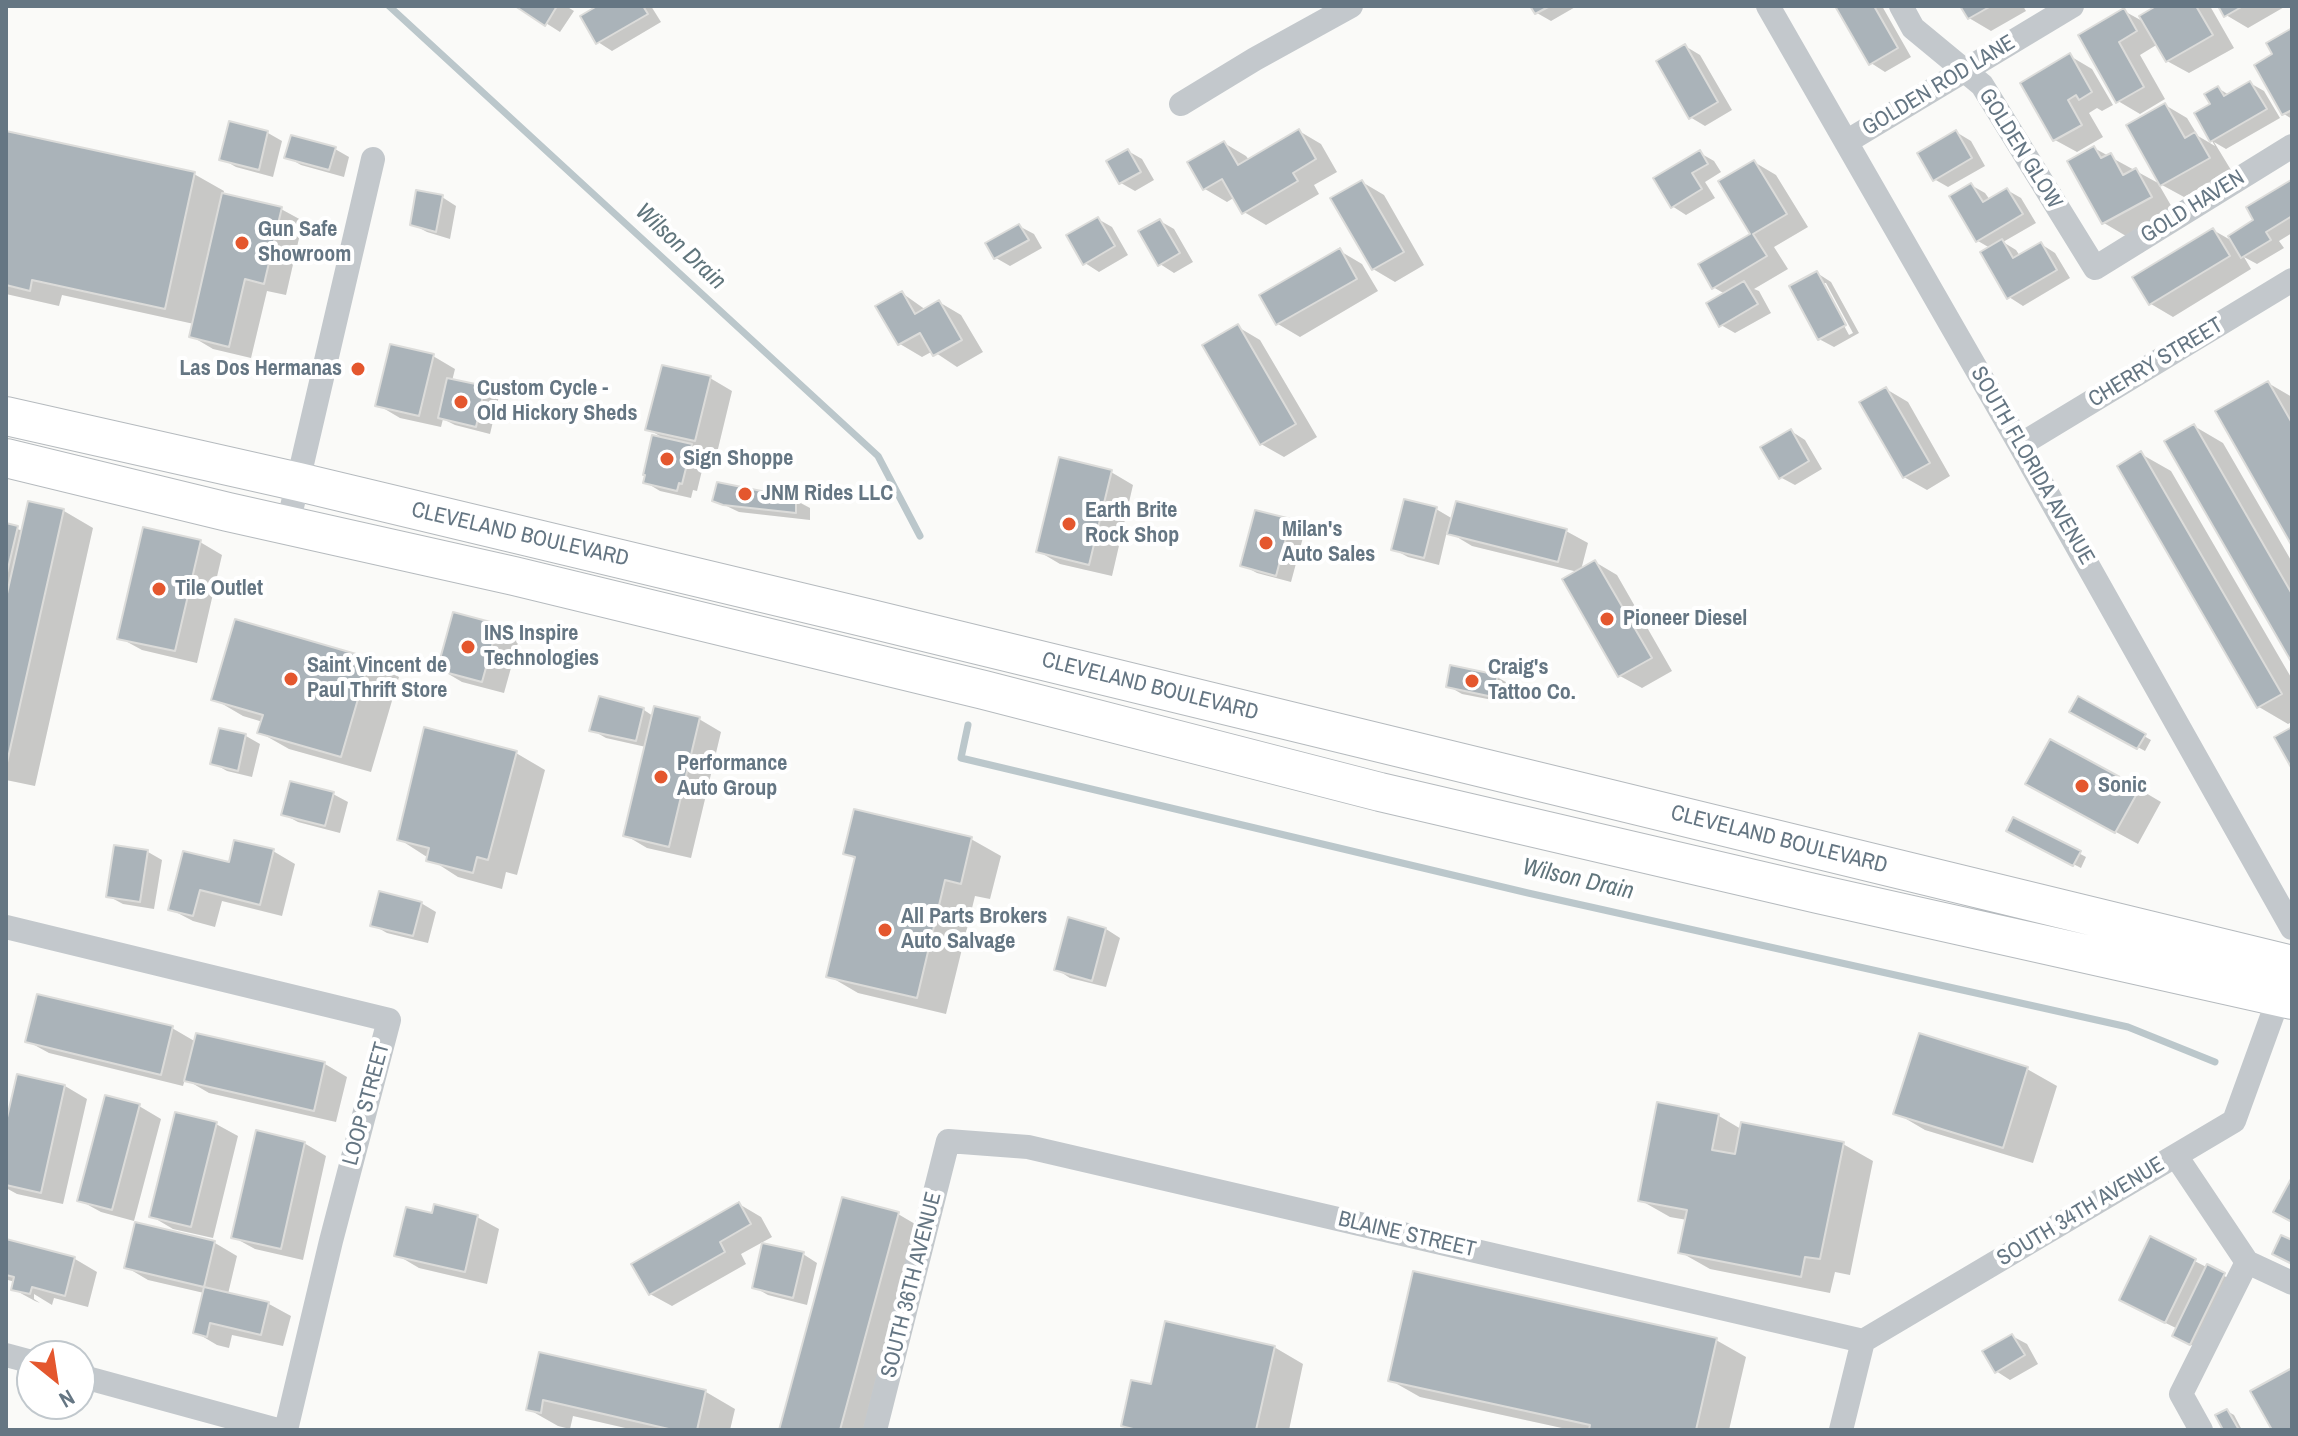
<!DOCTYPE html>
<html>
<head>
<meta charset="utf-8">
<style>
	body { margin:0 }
	#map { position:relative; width:2298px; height:1436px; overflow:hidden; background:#fafaf8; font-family:"Archivo Narrow",sans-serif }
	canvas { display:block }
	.frame { position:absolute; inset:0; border:8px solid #657683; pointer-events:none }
	.north { position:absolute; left:16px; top:1340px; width:80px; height:80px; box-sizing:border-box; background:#fff; border:2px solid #c1c8cd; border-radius:50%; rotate:150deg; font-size:22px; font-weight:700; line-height:32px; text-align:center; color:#657683 }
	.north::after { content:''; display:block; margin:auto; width:28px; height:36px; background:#e4572e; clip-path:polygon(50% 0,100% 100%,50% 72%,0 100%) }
</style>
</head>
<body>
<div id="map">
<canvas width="2298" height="1436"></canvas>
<div class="frame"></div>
<div class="north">N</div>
</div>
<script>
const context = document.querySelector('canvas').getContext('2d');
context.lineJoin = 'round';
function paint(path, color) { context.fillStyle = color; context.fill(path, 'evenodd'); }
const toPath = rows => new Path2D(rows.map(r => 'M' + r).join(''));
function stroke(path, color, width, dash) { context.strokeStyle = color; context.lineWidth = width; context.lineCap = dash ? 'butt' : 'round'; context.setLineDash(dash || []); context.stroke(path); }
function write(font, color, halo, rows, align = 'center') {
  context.font = font + ' "Archivo Narrow",sans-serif'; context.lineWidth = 8; context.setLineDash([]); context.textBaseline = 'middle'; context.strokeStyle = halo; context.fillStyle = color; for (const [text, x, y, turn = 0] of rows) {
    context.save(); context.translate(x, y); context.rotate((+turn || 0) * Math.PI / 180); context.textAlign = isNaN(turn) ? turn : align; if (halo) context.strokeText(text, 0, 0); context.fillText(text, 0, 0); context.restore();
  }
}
paint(toPath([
	[519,6,566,6,574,11,560,32],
	[601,6,651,6,661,22,612,51,598,42],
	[1533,6,1577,6,1551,21,1537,13],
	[1838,6,1882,6,1911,57,1885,72,1871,63],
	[1962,6,2023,6,2026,11,1991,31,1969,18],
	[2160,6,2210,6,2234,48,2189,73,2167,61,2158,44,2140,55,2165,99,2140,114,2118,101,2080,36,2124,11,2146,23],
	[2220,6,2286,6,2248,28,2226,15],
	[2292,30,2292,119,2284,114,2275,55],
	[1685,46,1700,55,1732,110,1705,126,1690,117],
	[2070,56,2092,69,2113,105,2102,111,2097,108,2089,113,2103,137,2077,152,2055,140],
	[2250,83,2264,91,2280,118,2226,149,2214,142,2231,170,2184,197,2162,185,2165,105,2187,118,2198,136,2215,146,2196,114,2213,105,2218,88,2229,95],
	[231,124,268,133,282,141,273,177,236,167,222,159],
	[1299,131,1321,144,1337,172,1314,185,1319,194,1266,225,1244,212,1235,197,1227,202,1205,189,1224,143,1246,156,1249,160],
	[1956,132,1971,141,1985,166,1948,187,1934,179],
	[6,133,194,174,224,191,223,195,281,209,303,221,286,295,267,291,251,358,213,349,191,336,194,324,62,295,59,306,6,294],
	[2094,148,2158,183,2173,209,2126,236,2104,223],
	[335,149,349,157,344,177,301,165,287,157],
	[1128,151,1142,159,1154,180,1135,191,1121,183],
	[1700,153,1714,161,1721,172,1705,182,1715,198,1686,215,1672,206],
	[1754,162,1776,175,1808,227,1774,247,1788,269,1754,289,1759,291,1771,313,1735,333,1721,325,1725,294,1713,287,1752,235],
	[1362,182,1384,195,1424,265,1395,282,1373,269],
	[2292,183,2292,233,2279,241,2284,248,2257,264,2244,257,2251,269,2173,317,2151,304,2213,230,2234,242,2256,221,2248,208],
	[1971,185,1985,193,1990,200,2007,190,2021,198,2036,223,2003,242,2016,250,2020,256,2041,244,2055,253,2070,278,2023,306,2009,297,1990,248,1978,241,1952,196],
	[442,197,456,206,450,239,427,232,412,224],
	[1098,219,1112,227,1128,255,1099,272,1085,263],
	[1160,221,1174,229,1193,262,1174,273,1160,264],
	[1019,226,1034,234,1042,248,1010,266,996,258],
	[1340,251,1362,264,1378,291,1300,337,1278,324],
	[1817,273,1831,282,1859,333,1834,347,1819,339],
	[1821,283,1826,283,1853,333,1849,335],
	[902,293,926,310,939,302,961,315,983,352,957,367,933,351,922,357,900,344],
	[1238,327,1260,340,1317,437,1284,457,1261,444],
	[433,356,455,369,452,381,484,388,499,396,490,434,455,425,443,419,441,427,400,418,378,405],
	[710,378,732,391,717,453,697,448,706,454,697,491,693,490,691,498,660,491,645,482,663,438,648,429],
	[2268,383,2292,397,2292,542],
	[1886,389,1908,402,1950,476,1927,490,1904,477],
	[2194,426,2223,443,2292,562,2292,659],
	[1791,431,1805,440,1822,469,1795,485,1780,477],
	[2141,454,2171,471,2292,679,2292,722,2288,724,2259,707],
	[1111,472,1133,485,1112,576,1060,564,1038,551],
	[714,500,795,500,810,508,810,520,739,512],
	[30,503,64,511,93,528,35,786,6,780,6,525,23,531],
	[1436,509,1453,519,1566,531,1588,543,1581,570,1595,562,1617,575,1672,671,1642,688,1620,676,1578,572,1472,546,1447,531,1439,565,1408,557,1393,549],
	[1256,512,1291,521,1305,530,1291,582,1257,573,1242,565],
	[200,542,222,555,197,663,142,650,120,638],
	[497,626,519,639,504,693,462,682,440,669],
	[369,660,399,677,371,772,289,749,259,732,263,722,243,716,214,699],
	[1497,677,1511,685,1508,703,1462,694,1448,686],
	[600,698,644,710,653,716,699,719,721,732,691,858,647,848,625,835,646,747,606,738,592,730],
	[2078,699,2151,740,2145,751,2072,711],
	[221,730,246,736,260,744,252,777,227,771,213,763],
	[516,753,545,770,517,875,506,872,502,889,458,877,399,839],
	[2139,789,2161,802,2138,844,2050,796],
	[333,794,348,802,340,833,298,822,283,814],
	[2014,819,2086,857,2081,868,2008,830],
	[971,839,1001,856,990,899,975,896,946,1014,858,993,829,976,857,860,846,853],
	[273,851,295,864,282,916,222,901,215,927,193,921,170,909,230,865],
	[148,852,162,860,154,909,123,904,108,896],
	[421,903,436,912,428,943,387,933,373,925],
	[1106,929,1120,938,1106,987,1070,978,1056,969],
	[172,1028,196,1042,197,1035,325,1064,347,1077,336,1122,209,1093,185,1079,183,1086,49,1053,27,1041],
	[1920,1035,2027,1069,2057,1086,2033,1163,1925,1130,1896,1113],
	[65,1086,87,1099,63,1204,17,1194,6,1188,6,1131],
	[1659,1104,1719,1116,1741,1129,1843,1144,1873,1161,1850,1275,1835,1272,1830,1293,1710,1269,1680,1252,1687,1220,1670,1217,1640,1200],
	[139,1106,161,1119,134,1221,101,1212,79,1200],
	[216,1124,238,1136,213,1238,173,1229,151,1216],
	[304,1143,326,1156,303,1260,255,1249,233,1237],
	[739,1204,761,1217,772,1237,741,1254,746,1264,672,1306,650,1294],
	[898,1214,927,1231,874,1430,781,1430],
	[433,1215,477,1217,499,1229,487,1284,419,1268,397,1255],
	[2151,1239,2238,1283,2205,1352,2189,1344,2178,1329,2143,1312],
	[6,1241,75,1259,97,1272,88,1307,54,1298,52,1305,34,1294,34,1299,40,1303,35,1301,13,1289,15,1282,8,1280,6,1289],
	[215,1243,237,1256,228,1294,269,1304,291,1316,283,1346,232,1335,229,1348,217,1345,195,1332,204,1293,148,1280,126,1267],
	[803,1254,817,1263,807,1305,768,1295,754,1287],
	[2012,1336,2027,1344,2038,1364,2010,1380,1996,1371],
	[1716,1340,1746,1357,1729,1430,1571,1430,1420,1397,1390,1380],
	[1274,1347,1303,1364,1289,1430,1133,1430,1124,1425,1152,1386],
	[541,1354,706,1392,735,1409,730,1430,634,1430,573,1416,570,1429,558,1426,528,1409],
	[2227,1411,2234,1415,2242,1430,2225,1430]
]), '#0003');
stroke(toPath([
	[389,6,878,456,920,536],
	[968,725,961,758,1528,893,2128,1027,2215,1062]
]), '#bbc7cb', 7);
const building = toPath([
	[515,6,557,6,545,26,515,6],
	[597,6,643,6,648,14,596,44,580,16,597,6],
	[1530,6,1550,6,1535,14,1530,6],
	[1835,6,1874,6,1898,48,1869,65,1835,6],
	[1960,6,1991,6,1968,19,1960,6],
	[2156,6,2196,6,2213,35,2166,62,2139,16,2156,6],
	[2218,6,2243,6,2224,17,2218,6],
	[2124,8,2137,31,2119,42,2144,87,2116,103,2078,35,2124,8],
	[2292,28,2292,110,2282,115,2254,65,2272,54,2266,43,2292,28],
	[1685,44,1718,102,1689,119,1656,61,1685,44],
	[2070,53,2092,92,2079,100,2076,95,2068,100,2082,125,2053,141,2020,83,2070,53],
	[2250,81,2267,109,2210,142,2194,113,2210,104,2204,94,2218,86,2224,96,2250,81],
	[2165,103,2185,138,2195,132,2210,158,2160,186,2126,125,2165,103],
	[229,121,268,131,259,170,219,160,229,121],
	[1299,129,1316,159,1293,173,1298,181,1242,214,1222,179,1203,190,1187,162,1224,141,1238,165,1299,129],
	[1956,130,1972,158,1933,181,1917,153,1956,130],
	[6,131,195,172,165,309,32,280,30,291,6,285,6,131],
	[291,135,336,147,329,170,284,158,291,135],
	[2094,146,2101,158,2111,153,2123,175,2136,168,2152,197,2102,224,2067,161,2094,146],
	[1128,149,1141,172,1119,184,1106,161,1128,149],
	[1700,150,1708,164,1692,173,1702,189,1671,208,1653,178,1700,150],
	[1754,160,1787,214,1753,234,1767,256,1712,289,1698,264,1750,234,1718,181,1754,160],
	[1362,180,1404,252,1372,270,1330,198,1362,180],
	[2291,180,2292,216,2266,232,2271,240,2241,258,2228,236,2253,220,2246,207,2291,180],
	[1971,183,1983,202,2007,188,2023,214,1976,242,1949,196,1971,183],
	[416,190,443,195,436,232,410,225,416,190],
	[222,193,282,207,264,284,245,279,229,347,189,337,222,193],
	[1098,217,1115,246,1083,265,1066,235,1098,217],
	[1160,219,1180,253,1158,266,1138,231,1160,219],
	[1019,224,1029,240,994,259,985,243,1019,224],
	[2213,228,2230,256,2149,305,2132,277,2213,228],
	[2002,239,2013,258,2041,242,2057,270,2007,299,1980,252,2002,239],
	[1340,248,1357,279,1276,325,1259,295,1340,248],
	[1817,271,1846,325,1818,340,1789,286,1817,271],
	[1744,281,1758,304,1719,327,1706,303,1744,281],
	[902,291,915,314,939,300,962,340,933,356,920,333,898,345,875,306,902,291],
	[1238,324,1296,424,1260,445,1202,345,1238,324],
	[390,344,434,354,419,416,375,406,390,344],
	[662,365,711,376,695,441,645,430,662,365],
	[447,378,485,386,476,427,438,418,447,378],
	[2268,381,2292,423,2292,546,2215,411,2268,381],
	[1886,387,1930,463,1903,478,1859,402,1886,387],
	[2194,424,2292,594,2292,663,2164,441,2194,424],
	[1791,429,1809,461,1779,479,1760,447,1791,429],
	[652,435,692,444,682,484,679,483,677,491,643,483,645,475,643,475,652,435],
	[2141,451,2282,694,2257,708,2117,466,2141,451],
	[1059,457,1112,470,1089,565,1036,552,1059,457],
	[717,482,796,498,796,513,723,505,712,501,717,482],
	[1404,499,1437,507,1424,558,1391,550,1404,499],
	[28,501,64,509,6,767,6,598,28,501],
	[1456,501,1567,529,1558,562,1447,534,1456,501],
	[1255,510,1291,519,1276,576,1240,566,1255,510],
	[6,523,18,526,6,577,6,523],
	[143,527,201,540,175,651,117,639,143,527],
	[1595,560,1652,658,1618,677,1562,579,1595,560],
	[453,612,498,624,482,682,437,670,453,612],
	[235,619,370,658,341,757,257,733,263,715,211,700,235,619],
	[1450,665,1498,675,1493,697,1446,687,1450,665],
	[599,696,644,708,636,741,589,731,599,696],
	[2078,696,2146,734,2137,749,2069,712,2078,696],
	[654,706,700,717,669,847,623,836,654,706],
	[424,727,517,751,488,860,477,857,473,873,426,861,429,848,397,840,424,727],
	[2292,727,2292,769,2274,737,2292,727],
	[219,728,246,734,238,771,210,764,219,728],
	[2050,739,2140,788,2115,833,2025,784,2050,739],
	[290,781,334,792,325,826,281,815,290,781],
	[854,809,972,837,961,884,945,880,917,998,826,977,855,857,843,854,854,809],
	[2013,817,2081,851,2073,866,2006,831,2013,817],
	[234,840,274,849,260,905,200,890,193,916,168,910,183,851,229,862,234,840],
	[114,845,148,850,140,902,106,897,114,845],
	[379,891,422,902,413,936,370,926,379,891],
	[1068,917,1106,928,1092,981,1054,970,1068,917],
	[37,994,173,1026,161,1075,25,1042,37,994],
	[196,1033,325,1062,314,1111,184,1081,196,1033],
	[1919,1033,2028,1067,2003,1148,1893,1114,1919,1033],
	[17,1074,65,1085,41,1193,6,1185,6,1122,17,1074],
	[105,1095,140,1104,112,1210,77,1201,105,1095],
	[1657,1102,1719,1114,1712,1150,1735,1154,1741,1122,1844,1142,1820,1259,1805,1257,1801,1277,1678,1253,1687,1210,1638,1201,1657,1102],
	[175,1112,217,1122,191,1227,149,1217,175,1112],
	[256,1130,305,1142,281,1249,231,1238,256,1130],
	[2292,1177,2292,1222,2273,1212,2292,1177],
	[842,1197,899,1212,840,1430,779,1430,842,1197],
	[739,1202,751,1224,720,1242,725,1252,649,1295,631,1264,739,1202],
	[434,1204,478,1215,465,1272,394,1256,406,1207,432,1213,434,1204],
	[135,1222,215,1241,204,1287,269,1302,261,1335,210,1323,207,1337,193,1333,204,1287,124,1268,135,1222],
	[2281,1235,2292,1240,2292,1264,2272,1254,2281,1235],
	[2150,1236,2196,1259,2165,1323,2119,1300,2150,1236],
	[6,1239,75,1257,65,1296,32,1287,30,1294,11,1290,14,1277,6,1275,6,1239],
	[762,1243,804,1252,793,1298,752,1288,762,1243],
	[2207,1264,2225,1273,2190,1345,2172,1336,2207,1264],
	[1413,1271,1717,1338,1696,1430,1589,1430,1590,1425,1388,1381,1413,1271],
	[1165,1321,1275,1346,1256,1430,1137,1430,1121,1426,1131,1380,1151,1384,1165,1321],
	[2012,1334,2025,1355,1995,1373,1982,1351,2012,1334],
	[539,1352,706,1390,697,1430,673,1430,543,1400,541,1413,526,1410,539,1352],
	[2292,1368,2292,1430,2272,1430,2250,1391,2292,1368],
	[2227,1409,2239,1430,2223,1430,2215,1415,2227,1409]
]);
paint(building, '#aab3b9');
stroke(building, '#dcdcda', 2);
const primary = toPath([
	[6,416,299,482,867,618,2292,965],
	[6,458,228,512,514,576,984,690,1380,792,1818,894,2292,1000]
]);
stroke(primary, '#b5babe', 40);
stroke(toPath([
	[1768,6,2020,445,2292,928],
	[1901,6,1913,28,1982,85,2095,268,2292,146],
	[1181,104,1255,59,1351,6],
	[1846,142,2072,6],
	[2020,445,2292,280],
	[288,524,373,159],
	[6,927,389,1020,331,1241,286,1430],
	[2176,1156,2247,1262],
	[6,1355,32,1362],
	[80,1376,278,1430],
	[875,1430,948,1141,1028,1147,1863,1341],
	[1841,1430,1863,1341,2234,1121,2283,986],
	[2201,1430,2181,1394,2247,1262,2292,1283]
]), '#c3c8cc', 24);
stroke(primary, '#fff', 38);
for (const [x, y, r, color] of [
	[242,243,8,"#e4572e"],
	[358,369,8,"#e4572e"],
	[461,402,8,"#e4572e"],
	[667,459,8,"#e4572e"],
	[745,494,8,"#e4572e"],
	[1069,524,8,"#e4572e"],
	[1266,543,8,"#e4572e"],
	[159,589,8,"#e4572e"],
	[1607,619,8,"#e4572e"],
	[468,647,8,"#e4572e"],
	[291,679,8,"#e4572e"],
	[1472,681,8,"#e4572e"],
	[661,777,8,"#e4572e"],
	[2082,786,8,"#e4572e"],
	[885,930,8,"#e4572e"]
]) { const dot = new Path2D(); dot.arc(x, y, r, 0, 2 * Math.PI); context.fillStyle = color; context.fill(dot); stroke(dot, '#fff', 3); }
write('22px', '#657683', '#fff', [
	["GOLDEN ROD LANE",1939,86,-31],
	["GOLDEN GLOW",2020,149,58],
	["GOLD HAVEN",2193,207,-32],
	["CHERRY STREET",2156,363,-31],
	["SOUTH FLORIDA AVENUE",2032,466,60],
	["CLEVELAND BOULEVARD",520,535,13],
	["CLEVELAND BOULEVARD",1150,687,14],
	["CLEVELAND BOULEVARD",1779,840,14],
	["LOOP STREET",367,1104,-75],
	["SOUTH 34TH AVENUE",2081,1212,-31],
	["BLAINE STREET",1407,1235,13],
	["SOUTH 36TH AVENUE",912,1285,-76]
]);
write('bold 22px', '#657683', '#fff', [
	["Gun Safe",258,230],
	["Showroom",258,255],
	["Las Dos Hermanas",342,369,"right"],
	["Custom Cycle -",477,389],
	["Old Hickory Sheds",477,414],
	["Sign Shoppe",683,459],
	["JNM Rides LLC",761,494],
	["Earth Brite",1085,511],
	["Rock Shop",1085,536],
	["Milan's",1282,530],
	["Auto Sales",1282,555],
	["Tile Outlet",175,589],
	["Pioneer Diesel",1623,619],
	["INS Inspire",484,634],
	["Technologies",484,659],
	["Saint Vincent de",307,666],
	["Paul Thrift Store",307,691],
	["Craig's",1488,668],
	["Tattoo Co.",1488,693],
	["Performance",677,764],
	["Auto Group",677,789],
	["Sonic",2098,786],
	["All Parts Brokers",901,917],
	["Auto Salvage",901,942]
], 'left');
write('italic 24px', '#60757c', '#fff', [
	["Wilson Drain",680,247,43],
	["Wilson Drain",1578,880,13]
]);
</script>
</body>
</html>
